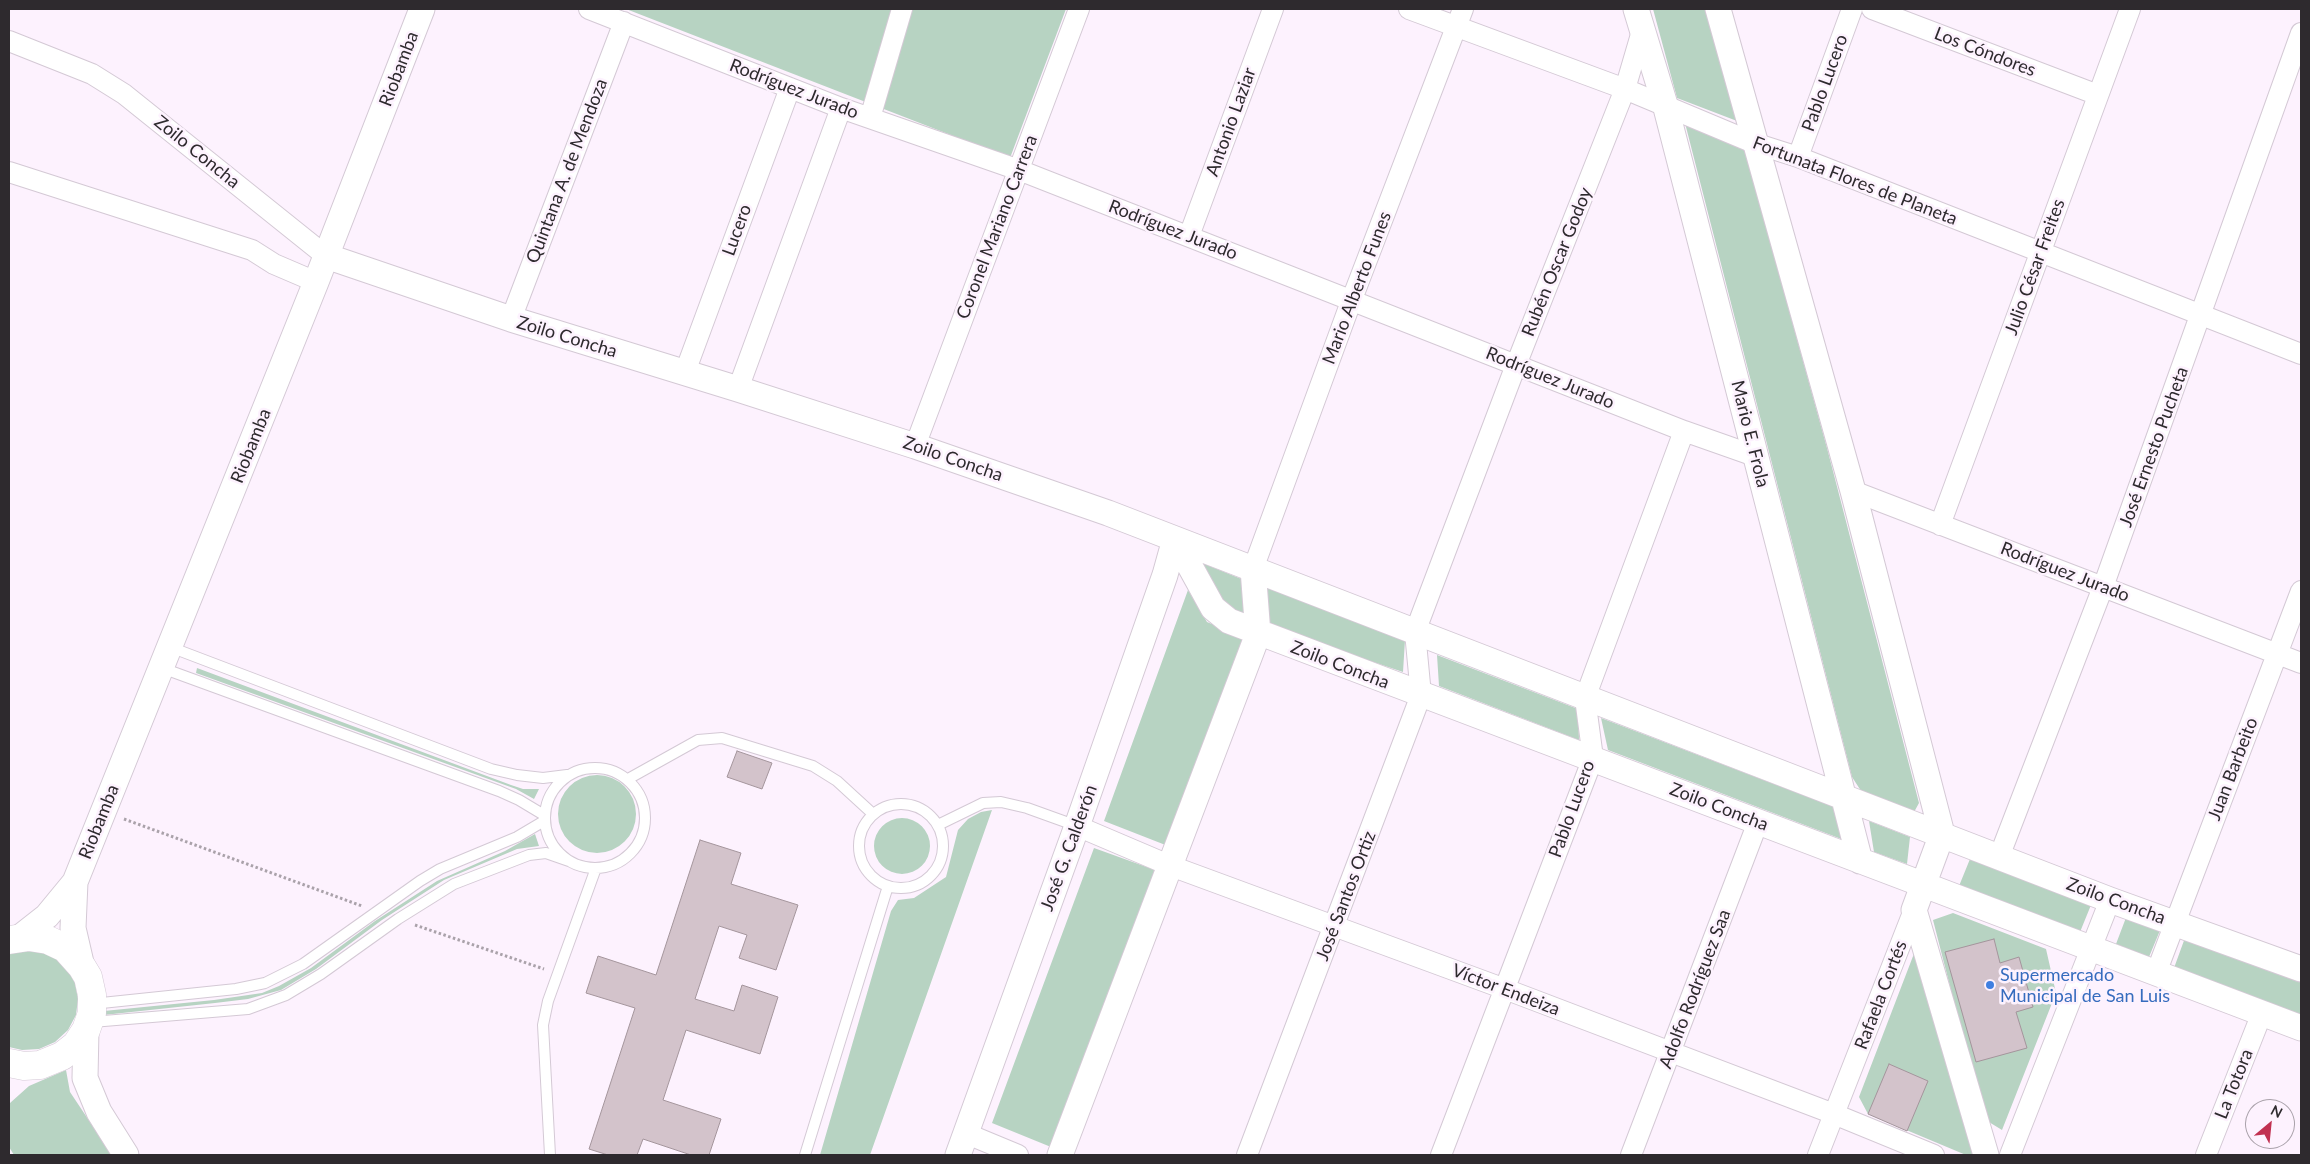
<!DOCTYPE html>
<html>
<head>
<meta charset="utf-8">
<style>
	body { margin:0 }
	#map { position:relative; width:2310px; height:1164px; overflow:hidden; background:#fdf2fe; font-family:Lato,sans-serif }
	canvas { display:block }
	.frame { position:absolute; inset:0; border:10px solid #2e2a2e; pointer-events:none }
	.north { position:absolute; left:2245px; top:1099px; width:50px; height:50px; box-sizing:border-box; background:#fdf2fe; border:1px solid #aaa2ab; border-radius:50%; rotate:28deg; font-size:14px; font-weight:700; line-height:20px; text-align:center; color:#2e2a2e }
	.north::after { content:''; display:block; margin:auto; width:18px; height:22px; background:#c13151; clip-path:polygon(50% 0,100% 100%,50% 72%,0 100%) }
</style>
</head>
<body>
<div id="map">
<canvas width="2310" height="1164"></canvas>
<div class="frame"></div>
<div class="north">N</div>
</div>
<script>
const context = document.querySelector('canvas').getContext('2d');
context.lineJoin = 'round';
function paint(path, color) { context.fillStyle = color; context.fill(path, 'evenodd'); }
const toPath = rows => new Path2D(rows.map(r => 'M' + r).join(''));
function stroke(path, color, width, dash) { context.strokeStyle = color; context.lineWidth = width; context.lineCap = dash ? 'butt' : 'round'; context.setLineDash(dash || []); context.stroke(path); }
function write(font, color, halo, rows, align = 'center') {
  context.font = font + ' Lato,sans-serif'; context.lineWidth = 5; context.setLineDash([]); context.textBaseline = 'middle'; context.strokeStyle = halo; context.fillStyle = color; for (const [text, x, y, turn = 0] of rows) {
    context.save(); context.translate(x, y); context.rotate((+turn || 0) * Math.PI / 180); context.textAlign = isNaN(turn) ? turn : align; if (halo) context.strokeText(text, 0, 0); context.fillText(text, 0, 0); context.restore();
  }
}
paint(toPath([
	[626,9,1066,9,1010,158],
	[1653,9,1705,9,1737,121,1677,98],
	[1685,123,1744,147,1827,448,1919,803,1913,814,1865,797,1852,777],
	[1202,563,1244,580,1245,615,1228,608,1216,595],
	[1265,587,1405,640,1403,672,1266,626],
	[1188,590,1207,622,1243,637,1168,846,1104,821],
	[1437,655,1578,709,1579,740,1439,686],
	[197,668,511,785,523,789,539,789,534,799,516,789,196,673],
	[1601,718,1837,808,1844,840,1608,750],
	'558 814a39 39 0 1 1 78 0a39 39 0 1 1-78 0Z',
	[992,810,870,1155,820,1155,891,911,898,900,914,898,946,877,958,830,968,819,981,812],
	'874 846a28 28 0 1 1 56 0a28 28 0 1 1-56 0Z',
	[1869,821,1910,837,1907,864,1874,852],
	[535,834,539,846,517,849,444,880,382,920,316,969,281,990,248,999,215,1003,85,1017,84,1013,214,1000,262,993,279,986,311,968,375,921,437,881,505,851],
	[1094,848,1155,870,1051,1147,992,1123],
	[1970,859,2091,905,2080,932,1959,886],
	[1953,913,2046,949,2056,993,2002,1130,1984,1119,1933,920],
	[2127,915,2161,928,2149,957,2116,944],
	[2186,935,2301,979,2301,1017,2174,968],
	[26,949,42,951,56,958,67,969,75,983,78,999,76,1015,68,1030,55,1042,39,1049,22,1050,9,1047,9,953],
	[1915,951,1975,1155,1966,1155,1868,1114,1859,1097],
	[66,1070,70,1092,112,1155,14,1155,9,1147,10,1103,29,1086]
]), '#b7d3c2');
const building = toPath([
	[737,751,772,763,762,789,727,777,737,751],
	[700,840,741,853,731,884,798,905,776,970,739,958,747,935,719,926,695,999,734,1011,742,985,778,997,760,1054,686,1030,663,1100,721,1119,709,1155,691,1155,643,1139,637,1155,608,1155,589,1149,635,1008,586,993,598,956,656,975,700,840],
	[1994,939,2000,963,2019,957,2033,1007,2016,1012,2027,1048,1976,1062,1945,952,1994,939],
	[1889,1064,1928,1081,1907,1131,1868,1114,1889,1064]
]);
paint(building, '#d3c3cb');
stroke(building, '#a4959c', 1);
const service = toPath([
	[170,647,491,769,517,775,543,778,567,775],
	[162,668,499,791,519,800,544,815],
	'545 818a50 50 0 1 1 100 0a50 50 0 1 1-100 0Z',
	[628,779,698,740,722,738,813,766,837,781,873,814],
	'859 846a42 42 0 1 1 84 0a42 42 0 1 1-84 0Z',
	[938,825,983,803,1001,802,1027,808,1077,826],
	[92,1004,236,989,265,983,303,964,420,881,440,869,517,837,544,821],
	[92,1022,248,1009,286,995,321,974,398,919,454,884,529,855,546,853,569,861],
	[550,1155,543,1025,548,1001,596,868],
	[805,1155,888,886]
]);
const minor = toPath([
	[589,9,841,108,1019,170,1684,431,1755,456],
	[1409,9,1625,89,1754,143,1798,157,2301,354],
	[1872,9,2098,95],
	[9,41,92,74,124,94,326,256],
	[870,118,902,9],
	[1798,157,1852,9],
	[9,172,252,250,274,264,316,282],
	[1189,236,1273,9],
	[511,319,624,22],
	[685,372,790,88],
	[738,389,841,108],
	[915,446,1079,9],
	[1853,491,2301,663],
	[1940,525,2130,9],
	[1253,569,1352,299,1463,9],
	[1077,826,1171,866,1505,989,1834,1114,1934,1155],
	[1999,857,2103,587,2301,33],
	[2156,973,2301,591],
	[965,1133,1018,1155],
	[1247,1155,1421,695,1415,632,1516,365,1625,89,1642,31],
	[1441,1155,1593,758,1585,698,1684,431],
	[1631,1155,1758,822],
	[1818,1155,1914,910],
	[2010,1155,2110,900],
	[2206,1155,2262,1013]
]);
const tertiary = toPath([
	[1636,9,1666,108,1860,861],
	[1718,9,1853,491,1942,834,1914,910,1986,1155],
	[326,256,511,319,738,389,915,446,1108,513,2110,900,2301,969],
	[1175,539,1213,608,1229,621,2301,1028],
	[75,882,73,928,82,967],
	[19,938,47,916,75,882,316,282,422,9],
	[86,1030,85,1078,99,1112,126,1155],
	[958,1155,1077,826,1165,575,1175,539],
	[1060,1155,1258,634,1253,569]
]);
const secondary = toPath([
	[9,940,29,937,48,940,65,948,82,967,88,977,92,995,92,1013,86,1030,76,1045,62,1056,40,1065,24,1066,9,1063]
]);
stroke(service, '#d4c9d5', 12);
stroke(minor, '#d4c9d5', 22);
stroke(tertiary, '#d4c9d5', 27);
stroke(secondary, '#d4c9d5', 29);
stroke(toPath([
	[124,819,362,906],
	[415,925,544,969]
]), '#aaa2aa', 3, [2.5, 2.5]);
stroke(service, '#fff', 10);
stroke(minor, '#fff', 20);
stroke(tertiary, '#fff', 25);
stroke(secondary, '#fff', 28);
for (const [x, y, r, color] of [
	[1990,985,5,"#3f7fe0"]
]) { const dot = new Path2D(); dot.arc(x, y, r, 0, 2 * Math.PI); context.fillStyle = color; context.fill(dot); stroke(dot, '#fdf2fe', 2); }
write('18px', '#2e2a2e', '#fdf2fe', [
	["Los Cóndores",1985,52,21],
	["Riobamba",399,69,-69],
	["Pablo Lucero",1825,83,-70],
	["Rodríguez Jurado",794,89,21],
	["Antonio Laziar",1231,122,-70],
	["Zoilo Concha",197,152,39],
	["Quintana A. de Mendoza",567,171,-69],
	["Fortunata Flores de Planeta",1855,181,21],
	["Coronel Mariano Carrera",997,227,-69],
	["Lucero",737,230,-70],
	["Rodríguez Jurado",1173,230,21],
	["Rubén Oscar Godoy",1557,262,-68],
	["Julio César Freites",2035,267,-70],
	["Mario Alberto Funes",1357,288,-69],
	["Zoilo Concha",567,337,17],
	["Rodríguez Jurado",1550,378,22],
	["Mario E. Frola",1750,434,76],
	["Riobamba",251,446,-68],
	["José Ernesto Pucheta",2154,447,-70],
	["Zoilo Concha",953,459,19],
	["Rodríguez Jurado",2065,572,21],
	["Zoilo Concha",1340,665,21],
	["Juan Barbeito",2233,769,-69],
	["Zoilo Concha",1719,807,21],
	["Pablo Lucero",1572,809,-70],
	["Riobamba",99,822,-68],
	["José G. Calderón",1069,848,-70],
	["José Santos Ortiz",1346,896,-69],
	["Zoilo Concha",2116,901,20],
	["Adolfo Rodríguez Saa",1695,989,-69],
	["Víctor Endeiza",1506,990,21],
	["Rafaela Cortés",1881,995,-69],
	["La Totora",2234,1084,-68]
]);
write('18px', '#366cbe', '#fdf2fe', [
	["Supermercado",2000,975],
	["Municipal de San Luis",2000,996]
], 'left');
</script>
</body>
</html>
